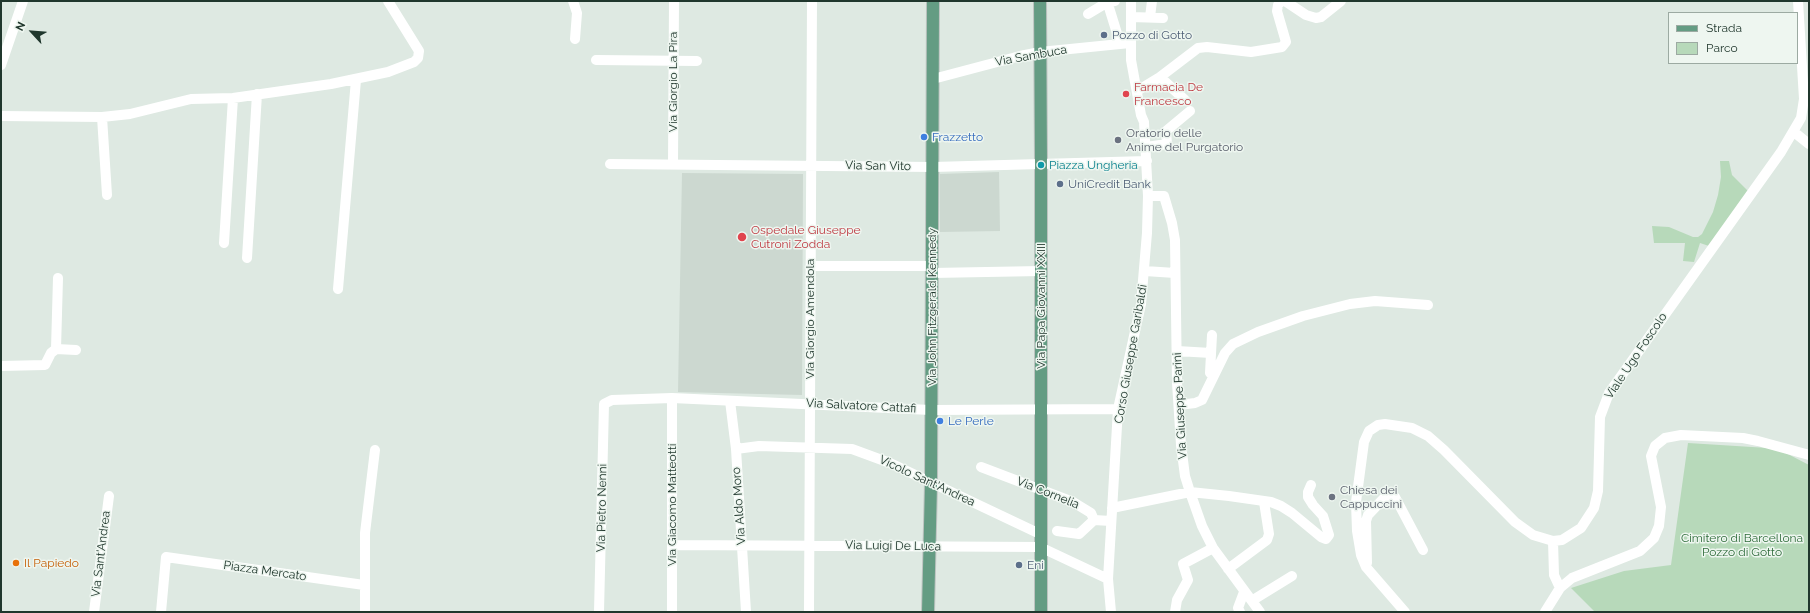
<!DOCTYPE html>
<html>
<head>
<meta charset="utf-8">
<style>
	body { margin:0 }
	#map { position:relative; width:1810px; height:613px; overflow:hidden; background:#dee9e2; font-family:Raleway,sans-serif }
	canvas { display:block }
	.frame { position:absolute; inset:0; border:2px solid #20372d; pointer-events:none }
	.legend { position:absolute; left:1668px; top:12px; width:130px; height:52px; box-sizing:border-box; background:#eef6f0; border:1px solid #9caaa2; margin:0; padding:5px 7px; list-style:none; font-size:12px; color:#20372d }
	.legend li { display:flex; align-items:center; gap:8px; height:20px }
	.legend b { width:20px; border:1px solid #9caaa2 }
	.north { position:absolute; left:12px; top:12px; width:40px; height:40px; -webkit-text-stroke:3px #eef6f0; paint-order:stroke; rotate:296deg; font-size:11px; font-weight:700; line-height:16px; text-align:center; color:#20372d }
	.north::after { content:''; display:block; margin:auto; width:14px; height:18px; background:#20372d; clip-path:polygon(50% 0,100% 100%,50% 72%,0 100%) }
</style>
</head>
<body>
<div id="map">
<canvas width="1810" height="613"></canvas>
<div class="frame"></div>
<ul class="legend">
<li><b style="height:5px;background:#649c83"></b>Strada</li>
<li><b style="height:11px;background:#b7d9ba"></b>Parco</li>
</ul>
<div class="north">N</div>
</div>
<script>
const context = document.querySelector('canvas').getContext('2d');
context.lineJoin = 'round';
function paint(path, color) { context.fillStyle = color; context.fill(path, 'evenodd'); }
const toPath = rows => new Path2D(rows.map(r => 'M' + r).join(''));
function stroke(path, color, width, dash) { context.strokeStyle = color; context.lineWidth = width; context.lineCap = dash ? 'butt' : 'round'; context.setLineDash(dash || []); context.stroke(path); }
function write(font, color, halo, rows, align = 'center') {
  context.font = font + ' Raleway,sans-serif'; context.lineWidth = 3; context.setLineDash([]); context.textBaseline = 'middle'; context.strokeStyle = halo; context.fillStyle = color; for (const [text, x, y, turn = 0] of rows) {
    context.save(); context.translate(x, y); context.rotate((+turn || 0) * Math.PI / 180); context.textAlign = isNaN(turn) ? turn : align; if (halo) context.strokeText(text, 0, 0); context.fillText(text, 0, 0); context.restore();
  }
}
paint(toPath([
	[999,172,1000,231,940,232,940,174],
	[682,173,803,174,802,395,678,392]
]), '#ccd8d0');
paint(toPath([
	[1720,161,1729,161,1732,175,1748,191,1709,246,1700,243,1694,262,1683,261,1685,243,1654,243,1652,226,1669,227,1693,237,1698,237,1702,234,1713,212,1718,195,1721,177],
	[1688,443,1768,448,1782,451,1809,465,1809,612,1595,612,1571,588,1624,571,1671,565]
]), '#b7d9ba');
const major = toPath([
	[1040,1,1041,165,1041,612],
	[928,612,931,483,933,1]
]);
stroke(major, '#bcc3c0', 14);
stroke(toPath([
	[573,1,577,13,575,39],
	[1107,1,1120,43],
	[1285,1,1306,15,1316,18,1321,17,1341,1],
	[1088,14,1108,2,1115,1],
	[1131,17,1163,18],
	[1150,17,1152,1],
	[596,60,697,61],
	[1,65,23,1],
	[1160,77,1185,100],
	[933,79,1020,56,1040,52,1130,43],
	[1137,91,1160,77,1198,48,1207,47,1251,52,1282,47,1286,42,1277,11,1278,5,1281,1],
	[1,116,102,117,130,114,191,99,233,98,331,84,388,72,414,62,418,58,419,51,388,1],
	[102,117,107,195],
	[1794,132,1809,144],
	[1146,147,1167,144,1166,131,1190,111],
	[610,164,933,167,1147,161],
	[673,164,674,1],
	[1148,196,1164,196,1172,223,1175,240,1177,383,1181,445,1185,476,1190,492,1202,526,1213,548,1260,612],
	[224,243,233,98],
	[247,258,257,94],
	[811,266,932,266],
	[1145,271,1175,273],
	[932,273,1041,271],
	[338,289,356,80],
	[56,349,58,278],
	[1177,351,1211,353],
	[1,366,45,365,51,353,56,349,76,350],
	[1210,373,1212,335],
	[672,398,672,612],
	[730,401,736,449,746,612],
	[1179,405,1195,403,1202,400,1225,353,1233,344,1258,332,1303,316,1350,304,1375,301,1428,305],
	[736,449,759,446,852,449,890,463,1040,534],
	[981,467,1073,502,1091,513,1094,520,1111,521],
	[1112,508,1190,492,1229,496,1271,502,1281,506,1292,513,1321,537,1326,539,1329,535,1323,516,1313,505,1308,497,1308,492,1311,485],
	[1057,531,1079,534,1094,520],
	[1553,541,1554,575,1560,588],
	[672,545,1040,547,1108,579],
	[1367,563,1366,521,1368,515,1386,496,1391,495,1395,497,1423,550],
	[1228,569,1267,540,1269,534,1264,502],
	[1253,600,1292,576],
	[94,612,109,496],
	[161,612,166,557,364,585],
	[365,612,365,533,375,450],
	[599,612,604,404,612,400,672,398,931,410,1118,409],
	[809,612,812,1],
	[1111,612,1108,579,1118,409,1141,304,1147,233,1148,196,1144,122,1141,115,1131,60,1131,1],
	[1175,612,1177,600,1188,580,1183,564,1213,548],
	[1240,612,1238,608,1244,592],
	[1405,612,1366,567,1361,555,1357,531,1356,502,1364,442,1369,431,1378,425,1385,424,1412,428,1428,436,1444,450,1515,522,1533,535,1553,541,1562,540,1581,528,1594,508,1598,491,1600,417,1609,393,1781,152,1801,118,1804,99,1798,1],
	[1545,612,1560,588,1572,578,1640,551,1654,538,1659,526,1661,507,1651,456,1655,446,1665,438,1681,435,1743,438,1758,441,1809,455]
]), '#fff', 10);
stroke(major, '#649c83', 12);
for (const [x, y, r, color] of [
	[1104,35,4,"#5c6f8a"],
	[1126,94,4,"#e0444e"],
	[924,137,4,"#3f7fe0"],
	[1118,140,4,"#6b7280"],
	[1041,165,4,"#0f9aa8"],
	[1060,184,4,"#5c6f8a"],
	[742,237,5,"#e0444e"],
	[940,421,4,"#3f7fe0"],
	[1332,497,4,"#6b7280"],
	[16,563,4,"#e8710a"],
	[1019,565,4,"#5c6f8a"]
]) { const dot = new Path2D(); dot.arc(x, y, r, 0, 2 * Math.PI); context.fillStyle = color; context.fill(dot); stroke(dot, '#eef6f0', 1.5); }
write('12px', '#4e5e75', '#eef6f0', [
	["Pozzo di Gotto",1112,35],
	["UniCredit Bank",1068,184],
	["Eni",1027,565]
], 'left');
write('12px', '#20372d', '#eef6f0', [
	["Via Sambuca",1031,56,-10],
	["Via Giorgio La Pira",673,82,-90],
	["Via San Vito",878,166,1],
	["Via Papa Giovanni XXIII",1041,306,-90],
	["Via John Fitzgerald Kennedy",932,307,-90],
	["Via Giorgio Amendola",810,319,-90],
	["Corso Giuseppe Garibaldi",1131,354,-80],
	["Viale Ugo Foscolo",1636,356,-56],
	["Via Salvatore Cattafi",861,406,3],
	["Via Giuseppe Parini",1180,406,-93],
	["Vicolo Sant'Andrea",927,481,25],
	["Via Cornelia",1048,493,22],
	["Via Giacomo Matteotti",672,505,-90],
	["Via Aldo Moro",739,506,-94],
	["Via Pietro Nenni",602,508,-89],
	["Via Luigi De Luca",893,546,1],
	["Via Sant'Andrea",101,554,-83],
	["Piazza Mercato",265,571,8]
]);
write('12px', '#be3a42', '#eef6f0', [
	["Farmacia De",1134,87],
	["Francesco",1134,101],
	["Ospedale Giuseppe",751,230],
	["Cutroni Zodda",751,244]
], 'left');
write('12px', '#5b616d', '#eef6f0', [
	["Oratorio delle",1126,133],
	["Anime del Purgatorio",1126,147],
	["Chiesa dei",1340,490],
	["Cappuccini",1340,504]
], 'left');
write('12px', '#366cbe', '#eef6f0', [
	["Frazzetto",932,137],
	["Le Perle",948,421]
], 'left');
write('12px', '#0d838f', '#eef6f0', [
	["Piazza Ungheria",1049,165]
], 'left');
write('12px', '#2d6b39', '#eef6f0', [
	["Cimitero di Barcellona",1742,538],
	["Pozzo di Gotto",1742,552]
]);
write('12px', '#c56008', '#eef6f0', [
	["Il Papiedo",24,563]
], 'left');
</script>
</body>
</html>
